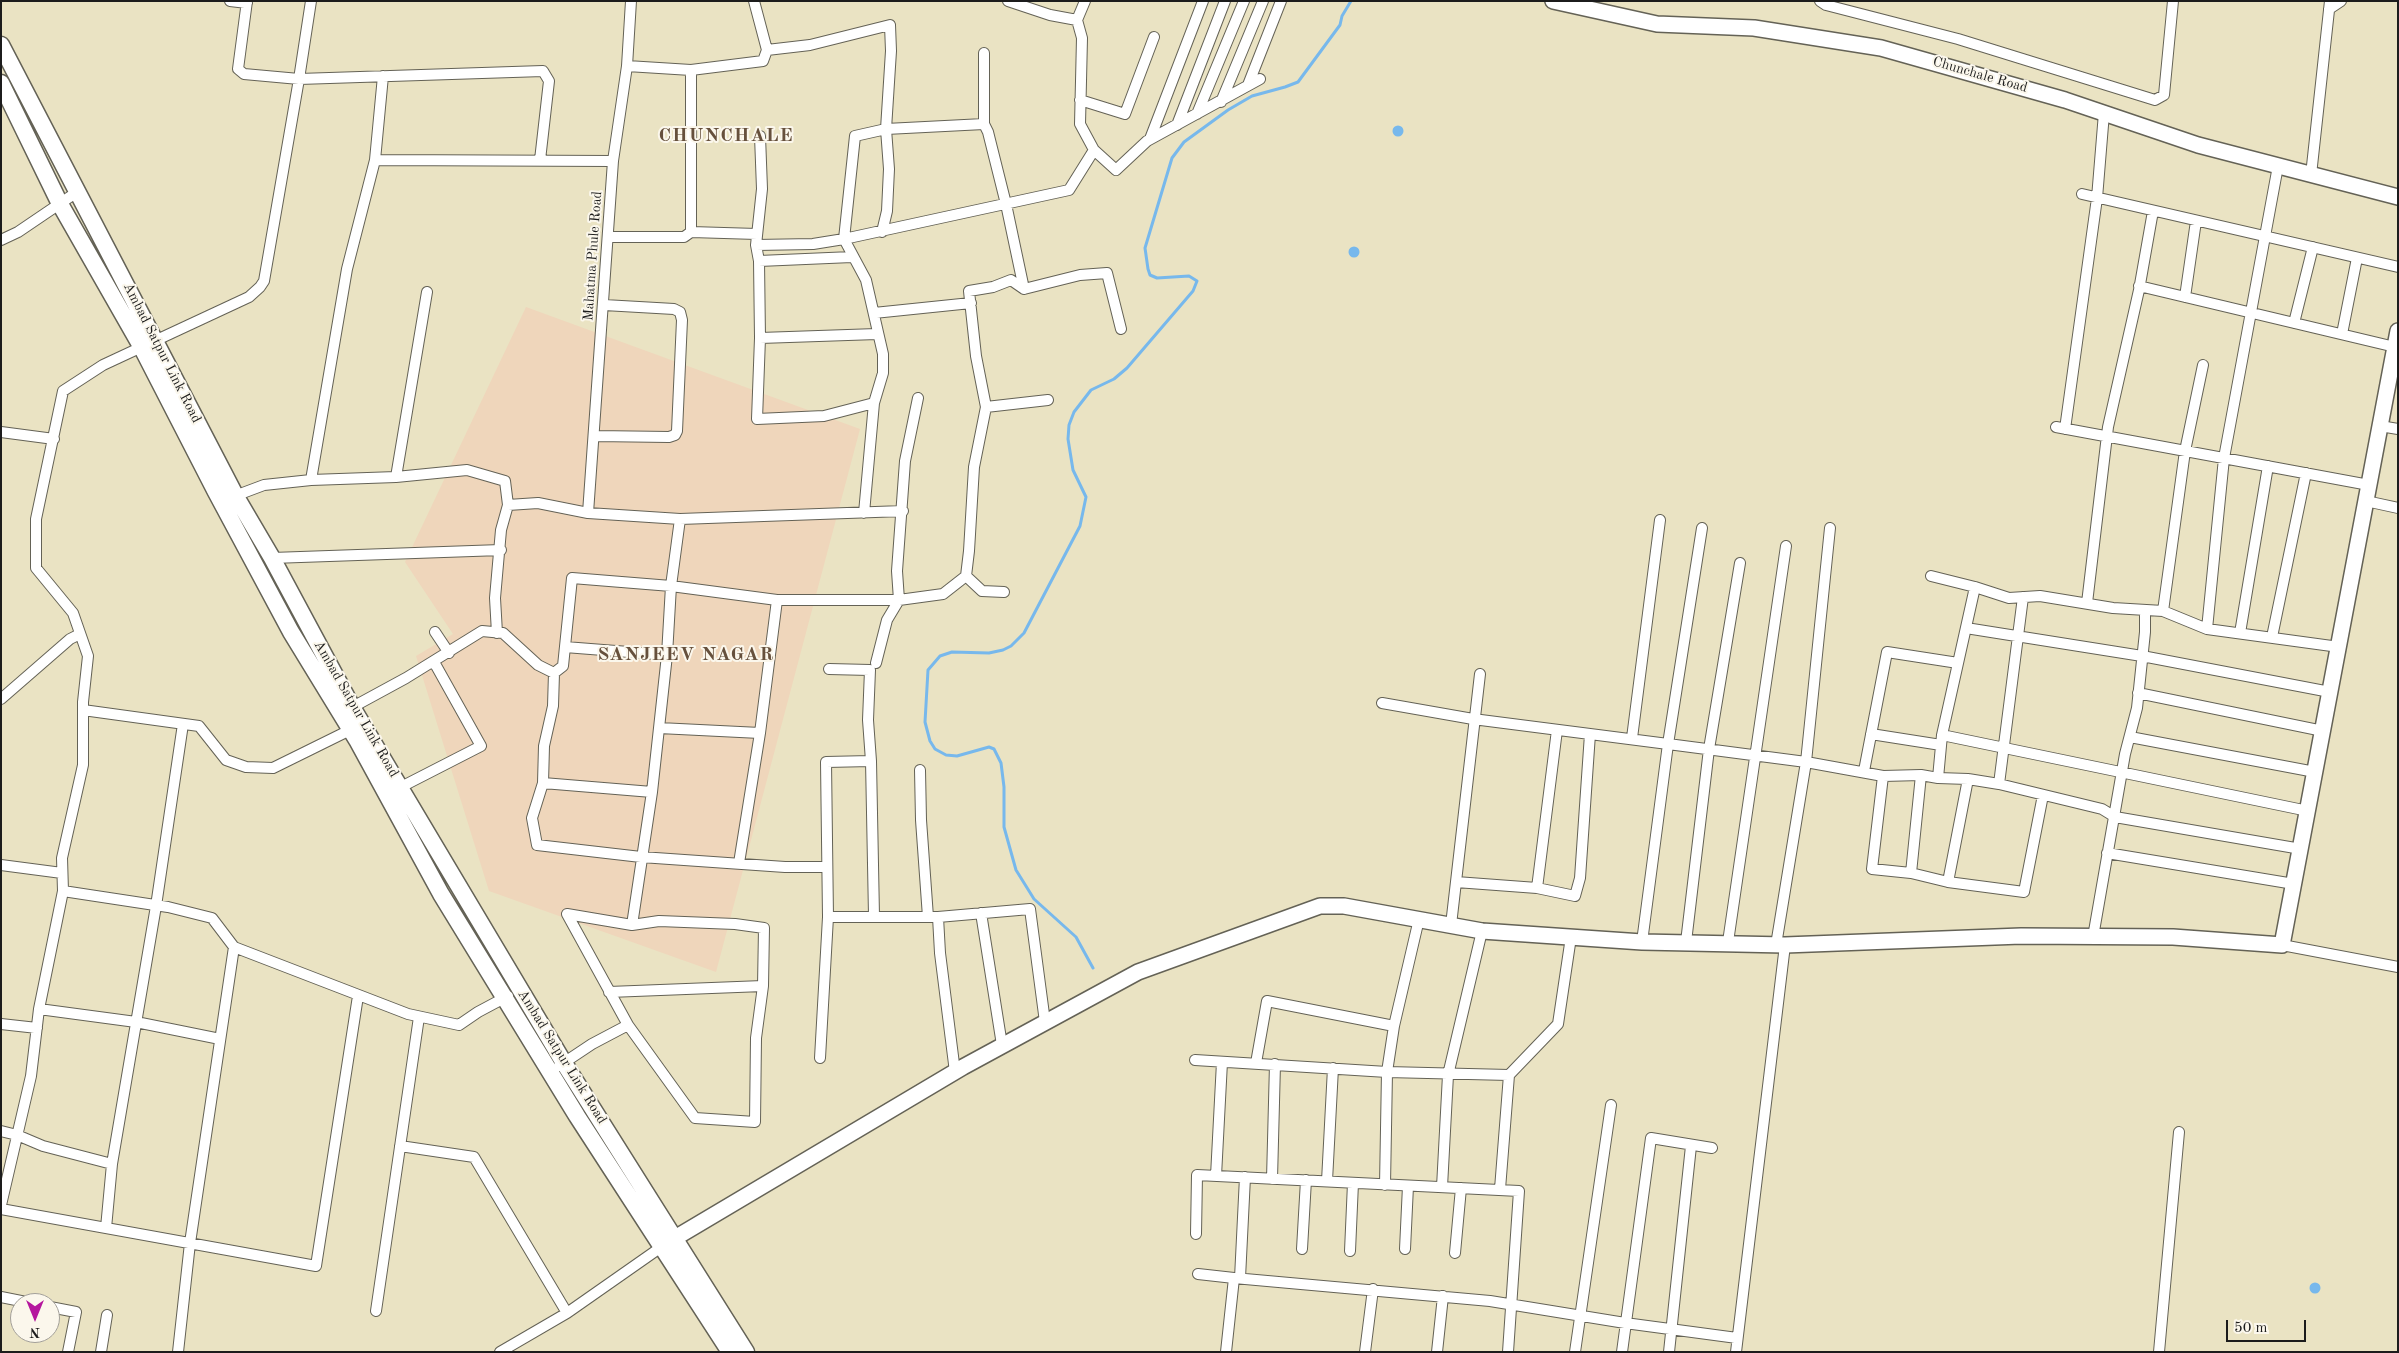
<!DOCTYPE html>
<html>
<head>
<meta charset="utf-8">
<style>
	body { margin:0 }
	#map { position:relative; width:2399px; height:1353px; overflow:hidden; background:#eae3c3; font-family:"Old Standard TT",serif }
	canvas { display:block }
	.frame { position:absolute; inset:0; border:2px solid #1c1c1c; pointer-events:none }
	.north { position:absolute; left:10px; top:1293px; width:50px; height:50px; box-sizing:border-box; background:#fbf7ec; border:1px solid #a29f99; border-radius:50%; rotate:180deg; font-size:14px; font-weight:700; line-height:20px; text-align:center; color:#1c1c1c }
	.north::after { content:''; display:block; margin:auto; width:18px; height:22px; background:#b5179e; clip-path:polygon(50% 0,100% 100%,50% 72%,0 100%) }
	.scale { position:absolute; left:2226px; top:1320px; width:80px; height:22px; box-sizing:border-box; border:2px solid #1c1c1c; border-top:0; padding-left:6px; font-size:15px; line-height:18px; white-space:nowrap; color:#1c1c1c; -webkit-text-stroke:4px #fbf7ec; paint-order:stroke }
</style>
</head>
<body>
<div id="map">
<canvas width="2399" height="1353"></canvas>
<div class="frame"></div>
<div class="north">N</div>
<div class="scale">50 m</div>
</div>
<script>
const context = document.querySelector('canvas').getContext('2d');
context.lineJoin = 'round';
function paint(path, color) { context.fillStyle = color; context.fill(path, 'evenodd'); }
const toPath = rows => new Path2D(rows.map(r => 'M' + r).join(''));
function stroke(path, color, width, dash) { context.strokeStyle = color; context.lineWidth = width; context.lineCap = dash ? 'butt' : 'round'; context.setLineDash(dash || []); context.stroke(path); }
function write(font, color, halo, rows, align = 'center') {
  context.font = font + ' "Old Standard TT",serif'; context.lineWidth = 4; context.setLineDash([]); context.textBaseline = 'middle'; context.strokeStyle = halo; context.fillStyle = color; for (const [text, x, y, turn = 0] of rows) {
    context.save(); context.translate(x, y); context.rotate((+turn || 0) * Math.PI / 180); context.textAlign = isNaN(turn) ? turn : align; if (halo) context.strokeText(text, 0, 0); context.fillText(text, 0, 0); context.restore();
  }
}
paint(toPath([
	[526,307,860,429,716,972,489,891,416,656,453,634,405,562]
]), '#efd6bb');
paint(toPath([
	'1392.5 131a5.5 5.5 0 1 1 11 0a5.5 5.5 0 1 1-11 0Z',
	'1348.5 252a5.5 5.5 0 1 1 11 0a5.5 5.5 0 1 1-11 0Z',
	'2309.5 1288a5.5 5.5 0 1 1 11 0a5.5 5.5 0 1 1-11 0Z'
]), '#77b8ec');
stroke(toPath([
	[1093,968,1076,937,1034,899,1016,870,1004,827,1004,787,1001,763,994,749,989,747,957,756,946,755,935,749,930,741,925,722,928,670,940,656,952,652,989,653,1003,650,1011,646,1024,633,1080,526,1086,497,1073,470,1068,439,1069,425,1074,412,1091,390,1114,379,1127,368,1193,291,1197,281,1189,276,1157,278,1150,275,1148,269,1145,248,1172,158,1184,142,1228,110,1252,96,1285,87,1298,82,1340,25,1342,16,1351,1]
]), '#77b8ec', 3);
const street = toPath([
	[230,1,247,3],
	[247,1,238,69,244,74,299,79,543,71,549,81,540,160],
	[1008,1,1050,15,1077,20,1085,1],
	[1820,1,1826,5,1958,39,2155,100,2164,95,2173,1],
	[2329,9,2341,1],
	[1077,20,1082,38,1080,124,1094,150,1116,170,1147,141,1260,79],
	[767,50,810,45,890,25,891,51,886,129,889,169,887,211,882,232],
	[984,53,984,124,988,132,1006,204,1024,289],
	[627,66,691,70,763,61,767,50,754,1],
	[1248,85,1281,1],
	[1080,100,1125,114,1154,37],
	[1221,102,1263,1],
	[1197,114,1244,1],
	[1177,125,1225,1],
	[760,136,762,189,756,245,759,261,760,338,757,419,824,416,874,403],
	[1150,139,1203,1],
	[375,160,613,161],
	[2311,175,2330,1],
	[2082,194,2398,267],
	[691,232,691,70],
	[608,237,684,237,691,232,757,234],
	[1,240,18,232,77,192],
	[756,245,813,244,844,239,1069,190,1094,150],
	[759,261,852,257],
	[2139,286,2395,347],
	[2185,297,2196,221],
	[874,313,971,303],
	[2294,323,2313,247],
	[2342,334,2357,258],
	[760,338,877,334],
	[986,407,1048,400],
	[2380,426,2398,429],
	[2056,427,2369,485],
	[2065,429,2097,198,2104,113],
	[1,432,54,439],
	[595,436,669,437,675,435,677,431,682,320,680,312,674,309,604,305],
	[396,477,427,292],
	[311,480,347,269,375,160,383,76],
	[232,497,264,485,311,480,396,477,467,470,505,481,508,505,538,503,588,513,680,519,671,586,667,655,652,792,632,925],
	[2366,501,2398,508],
	[588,513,613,161,627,66,631,1],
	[864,513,874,403,883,373,883,354,866,280,844,239,855,136,886,129,984,124],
	[680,519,903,511],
	[272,558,501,550],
	[966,576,982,591,1004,592],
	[1931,576,1975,587],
	[777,600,899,600,897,571,905,461,918,398],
	[2087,603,2108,427,2139,290,2153,211],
	[2163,611,2185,451,2203,365],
	[1966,628,2142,656,2330,692],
	[2207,629,2224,458,2278,166],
	[435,632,449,653],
	[497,633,495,598,501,530,508,505],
	[2240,633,2268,466],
	[2272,637,2306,473],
	[565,647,667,655],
	[876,663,887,620,899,600,943,594,966,576,969,551,974,467,986,407,976,356,969,291,993,287,1011,280,1024,289,1080,275,1107,273,1121,329],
	[829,669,870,670,868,720,871,761,874,916],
	[554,673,563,666,572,578,671,586,777,600,760,733,739,863],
	[2138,693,2323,731],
	[1,699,70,639,80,634],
	[1382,703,1473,719,1668,744,1702,528],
	[349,709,406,678,482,631,503,633,538,665,554,673,553,706,544,746,543,783,532,818,537,845,641,857,785,867,826,867],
	[83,710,199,726,226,760,246,767,273,768,350,730],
	[659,728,760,733],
	[1871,734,1941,745],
	[1942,735,2308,811],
	[2130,737,2315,772],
	[1632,738,1660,520],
	[871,761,826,762,828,917,938,917,940,953,955,1072],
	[920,770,921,820,928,917],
	[1864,771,1887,652,1958,663],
	[1883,776,1872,869,1911,873,1948,882,2024,892,2043,795],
	[1938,778,1968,779,1999,784,2102,809,2115,817,2301,849],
	[543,783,652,792],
	[1999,784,2023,597],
	[401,787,481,746,434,662],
	[2107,853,2294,884],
	[1,865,62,873],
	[1911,873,1921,775],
	[1456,882,1537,888,1575,896,1580,878,1590,734],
	[1948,882,1968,779],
	[1537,888,1557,730],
	[63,891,62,858,83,765,83,702,88,656,73,613,36,568,36,519,63,391,103,365,249,297,260,287,264,281,299,79,311,1],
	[981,913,1002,1045],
	[938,917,1030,909,1045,1022],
	[1451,925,1480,674],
	[2093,937,2125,754,2137,708,2145,632,2145,610],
	[1642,942,1668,744,1806,762,1883,776,1921,775,1938,778,1942,735,1975,587,2009,598,2040,596,2113,608,2163,611,2207,629,2339,647],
	[1686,942,1709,749,1740,563],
	[1728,942,1786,546],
	[1776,945,1806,762,1830,528],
	[2282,945,2398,967],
	[609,992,763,986],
	[39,1009,136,1022,220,1039],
	[1,1024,37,1028],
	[820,1058,828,917],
	[1195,1060,1387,1072,1509,1075,1558,1024,1571,937],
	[1256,1063,1267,1001,1394,1026],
	[559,1066,592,1044,628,1025,567,914,632,925,659,921,735,924,764,928,763,986,756,1038,755,1122,695,1118,628,1025],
	[1,1131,17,1135,43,1146,112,1164],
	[400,1146,474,1157,567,1313],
	[1216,1176,1222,1062],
	[1272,1179,1275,1064],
	[1327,1181,1333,1068],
	[1385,1185,1387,1072,1394,1026,1419,919],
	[1442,1187,1448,1075,1482,931],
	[1500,1189,1509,1075],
	[1,1205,31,1076,39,1009,63,891,168,907,212,918,234,947,408,1014,459,1025,478,1012,508,996],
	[1,1209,316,1266,358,996],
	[106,1228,112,1164,156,906,183,724],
	[1196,1234,1197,1175,1519,1191,1508,1352],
	[1302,1249,1306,1180],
	[1405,1249,1408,1186],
	[1350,1251,1353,1183],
	[1455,1253,1461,1188],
	[1198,1274,1234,1278,1226,1352],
	[1234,1278,1490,1301,1625,1323,1737,1338],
	[1240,1278,1245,1177],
	[1,1297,31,1303],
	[50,1307,76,1312,68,1352],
	[376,1311,419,1017],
	[101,1352,107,1315],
	[178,1352,190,1243,234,947],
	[500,1352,567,1313,667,1243],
	[1365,1352,1373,1289],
	[1437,1352,1443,1296],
	[1575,1352,1611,1105],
	[1622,1352,1651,1138,1712,1148],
	[1669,1352,1691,1146],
	[1736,1352,1785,945],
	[2159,1352,2179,1132]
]);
const secondary = toPath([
	[1553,1,1657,24,1754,28,1881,48,2065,100,2198,145,2398,197],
	[675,1238,963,1067,1138,972,1320,906,1344,906,1482,931,1642,942,1785,945,2021,936,2173,937,2282,945,2398,331]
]);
const primary = toPath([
	[1,45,235,495,272,558,352,707,564,1063,746,1352],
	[1,83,60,204,141,346,216,492,291,632,357,740,441,894,577,1116,730,1352]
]);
stroke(street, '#646256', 12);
stroke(secondary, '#646256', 18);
stroke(primary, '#646256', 19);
stroke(street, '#fff', 10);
stroke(secondary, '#fff', 15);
stroke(primary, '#fff', 16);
write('14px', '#1c1c1c', '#fbf7ec', [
	["Chunchale Road",1980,75,16],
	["Mahatma Phule Road",593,256,-86],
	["Ambad Satpur Link Road",162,353,63],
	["Ambad Satpur Link Road",356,709,60],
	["Ambad Satpur Link Road",562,1057,58]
]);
context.letterSpacing = '1px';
write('bold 19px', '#66503c', '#fbf7ec', [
	["CHUNCHALE",726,136],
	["SANJEEV NAGAR",686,655]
]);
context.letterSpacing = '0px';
</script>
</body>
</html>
